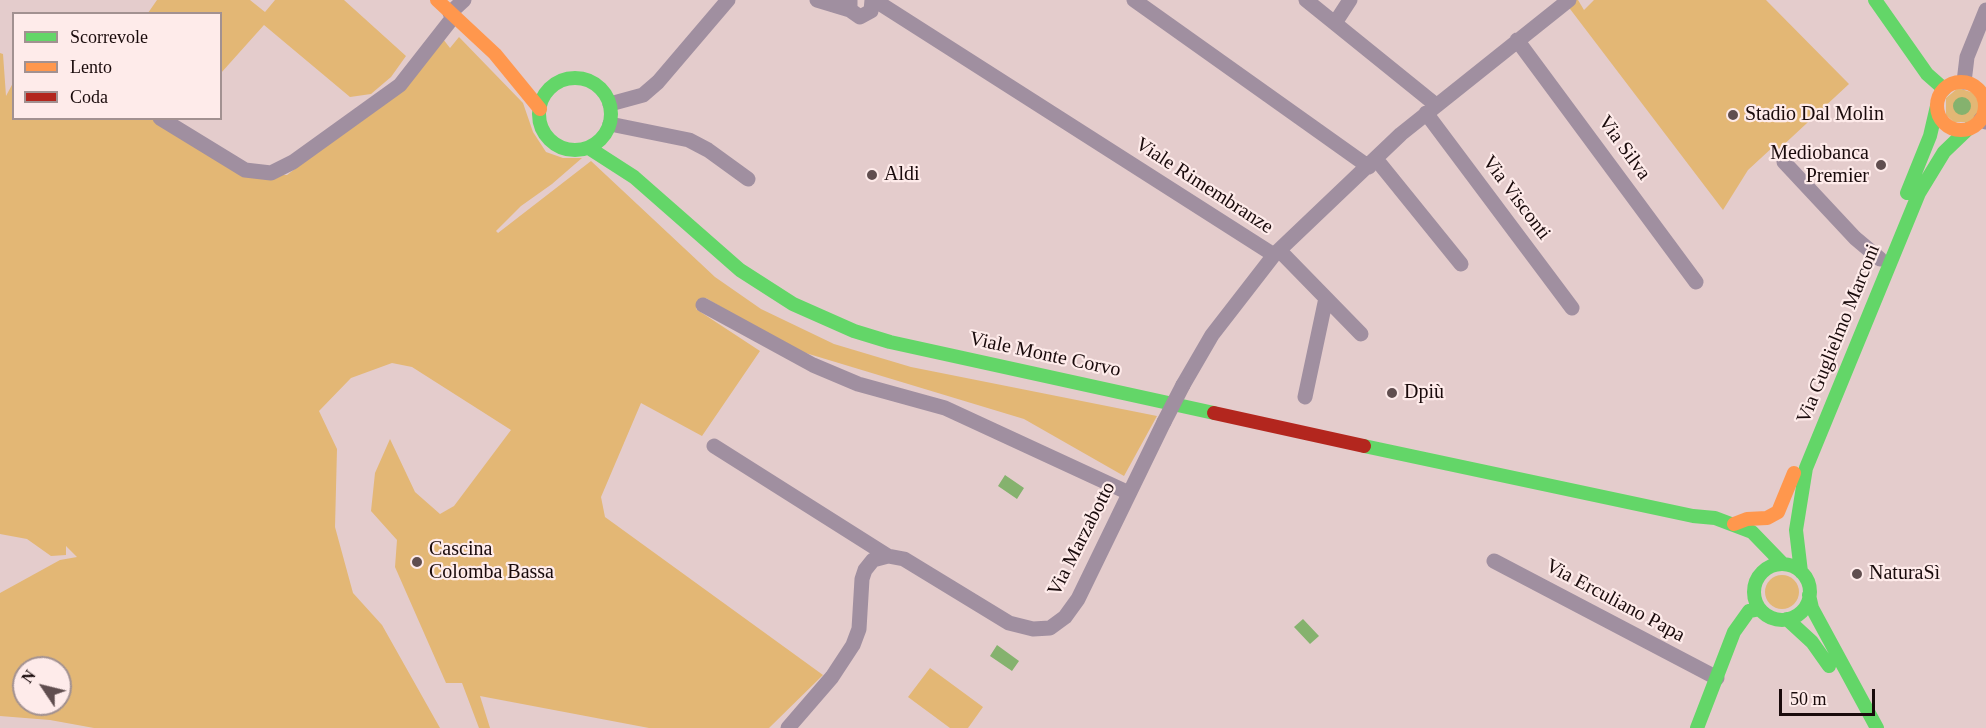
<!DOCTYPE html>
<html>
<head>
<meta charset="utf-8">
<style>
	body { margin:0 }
	#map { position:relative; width:1986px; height:728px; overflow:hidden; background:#e4cccc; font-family:Georgia,serif }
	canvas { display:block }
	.legend { position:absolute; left:12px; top:12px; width:210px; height:108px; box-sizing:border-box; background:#feebea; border:2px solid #a29191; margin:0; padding:8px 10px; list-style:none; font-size:18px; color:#190a0b }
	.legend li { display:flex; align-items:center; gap:12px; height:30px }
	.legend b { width:30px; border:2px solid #a29191 }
	.north { position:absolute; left:12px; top:656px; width:60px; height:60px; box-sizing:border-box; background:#feebea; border:2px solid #a29191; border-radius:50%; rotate:305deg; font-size:16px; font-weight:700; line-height:24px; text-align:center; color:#190a0b }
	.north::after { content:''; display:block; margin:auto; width:21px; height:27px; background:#604e4f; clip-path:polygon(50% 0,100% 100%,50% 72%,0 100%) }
	.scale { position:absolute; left:1779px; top:689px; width:96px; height:27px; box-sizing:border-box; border:3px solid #190a0b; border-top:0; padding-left:8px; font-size:18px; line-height:21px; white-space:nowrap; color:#190a0b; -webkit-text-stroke:4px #feebea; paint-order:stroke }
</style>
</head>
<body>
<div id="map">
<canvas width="1986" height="728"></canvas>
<ul class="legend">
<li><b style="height:8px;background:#63d668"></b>Scorrevole</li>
<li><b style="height:8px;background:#ff974d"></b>Lento</li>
<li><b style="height:8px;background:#b3261e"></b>Coda</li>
</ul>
<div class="north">N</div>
<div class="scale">50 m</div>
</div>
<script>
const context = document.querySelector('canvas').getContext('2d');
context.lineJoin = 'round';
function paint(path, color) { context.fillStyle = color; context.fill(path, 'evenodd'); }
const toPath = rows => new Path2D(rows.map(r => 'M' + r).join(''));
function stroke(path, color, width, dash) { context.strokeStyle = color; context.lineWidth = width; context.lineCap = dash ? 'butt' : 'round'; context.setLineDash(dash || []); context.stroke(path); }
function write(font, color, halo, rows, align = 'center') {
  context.font = font + ' Georgia,serif'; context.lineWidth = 4.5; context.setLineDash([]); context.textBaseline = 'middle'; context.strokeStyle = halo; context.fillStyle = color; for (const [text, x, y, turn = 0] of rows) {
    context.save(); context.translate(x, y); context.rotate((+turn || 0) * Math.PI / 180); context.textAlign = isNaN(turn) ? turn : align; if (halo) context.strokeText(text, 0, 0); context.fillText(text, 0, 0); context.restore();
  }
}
paint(toPath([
	[157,0,250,0,265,12,275,0,344,0,406,56,391,77,371,94,350,97,264,25,221,73,220,14,148,13],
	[1573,0,1578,0,1584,10,1594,0,1766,0,1849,84,1778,150,1774,146,1748,170,1723,210,1567,5],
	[459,37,523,103,533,132,546,152,563,158,582,158,552,184,521,206,496,231,498,233,591,161,715,277,761,309,834,344,911,367,1157,416,1124,476,1024,419,789,348,706,298,696,309,760,351,702,436,641,403,601,497,605,517,823,675,769,728,649,728,480,696,490,728,479,728,462,683,446,683,395,567,397,540,371,511,375,473,390,439,415,492,440,514,454,506,511,430,412,367,392,363,351,378,319,411,337,449,335,527,353,593,382,625,440,728,94,728,50,720,0,716,0,593,60,560,77,557,66,546,66,555,51,556,27,539,0,534,0,53,3,54,6,96,13,83,14,118,153,119,207,154,251,174,287,175,374,108,443,39,450,48],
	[24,668,60,668,60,704,24,704],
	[1958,88,1974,93,1979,103,1978,114,1970,122,1954,122,1946,115,1946,98],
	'1765 592a17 17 0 1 1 34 0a17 17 0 1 1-34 0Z',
	[930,668,983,707,968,728,950,728,908,697]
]), '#e3b775');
paint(toPath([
	'1953 106a9 9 0 1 1 18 0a9 9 0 1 1-18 0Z',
	[1005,475,1024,488,1017,499,998,486],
	[1303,619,1319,636,1310,644,1294,627],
	[997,645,1019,661,1012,671,990,656]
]), '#85b26e');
stroke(toPath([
	[817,0,850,10],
	[850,0,850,10,860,17,871,11,872,0],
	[1134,0,1369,167],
	[1306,0,1436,105],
	[873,3,879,3,1274,255],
	[450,13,464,0],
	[1335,23,1350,0],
	[1517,40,1696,282],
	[1964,82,1967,57,1986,10],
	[610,104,643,95,658,82,728,0],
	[1426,113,1572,308],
	[160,118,245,170,271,173,293,162,400,85,454,16],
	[1981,119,1986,122],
	[610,124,689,140,708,150,748,179],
	[1376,159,1461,264],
	[1784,162,1855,238,1880,259],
	[1279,250,1361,334],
	[703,305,813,365,858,384,945,408,1129,493],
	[1183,385,1212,335,1274,255,1401,134,1569,0],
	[1305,397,1326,298],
	[714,446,888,556],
	[1494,561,1717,678],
	[788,728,832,677,853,645,859,629,862,579,865,570,873,560,888,556,904,559,1009,623,1033,629,1050,628,1065,617,1078,599,1164,422]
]), '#a08fa0', 15);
stroke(toPath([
	[1875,0,1927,74,1944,89],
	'539 114a36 36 0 1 1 72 0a36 36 0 1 1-72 0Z',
	[589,148,634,177,740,270,793,304,854,331,890,342,1214,413],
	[1907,193,1930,136,1937,106],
	[1364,446,1693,516,1715,518,1752,532,1783,564],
	'1754 592a28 28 0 1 1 56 0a28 28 0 1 1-56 0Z',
	[1801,572,1796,530,1806,468,1919,193,1944,152,1968,129],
	[1809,595,1812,608,1877,728],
	[1787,619,1812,642,1829,666],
	[1697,728,1734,632,1749,611,1760,609]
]), '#63d668', 14);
stroke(toPath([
	[437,0,495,54,540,109],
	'1937 106a24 24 0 1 1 48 0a24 24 0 1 1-48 0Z',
	[1734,524,1747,519,1767,518,1778,512,1794,473]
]), '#ff974d', 14);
stroke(toPath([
	[1214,413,1364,446]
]), '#b3261e', 14);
stroke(toPath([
	[1164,422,1183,385]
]), '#a08fa0', 15);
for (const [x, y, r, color] of [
	[1733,115,6,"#604e4f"],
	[1881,165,6,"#604e4f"],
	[872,175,6,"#604e4f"],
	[1392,393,6,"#604e4f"],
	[417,562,6,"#604e4f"],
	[1857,574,6,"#604e4f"]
]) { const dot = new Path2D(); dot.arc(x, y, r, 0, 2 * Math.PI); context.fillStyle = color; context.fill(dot); stroke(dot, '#feebea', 2); }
write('20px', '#190a0b', '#feebea', [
	["Stadio Dal Molin",1745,115],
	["Mediobanca",1869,154,"right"],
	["Premier",1869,177,"right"],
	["Aldi",884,175],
	["Dpiù",1404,393],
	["Cascina",429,550],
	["Colomba Bassa",429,573],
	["NaturaSì",1869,574]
], 'left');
write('20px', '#190a0b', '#feebea', [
	["Via Silva",1624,148,54],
	["Viale Rimembranze",1204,186,33],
	["Via Visconti",1516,198,53],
	["Via Guglielmo Marconi",1839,334,-68],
	["Viale Monte Corvo",1045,355,12],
	["Via Marzabotto",1082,539,-63],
	["Via Erculiano Papa",1615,601,28]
]);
</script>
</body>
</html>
